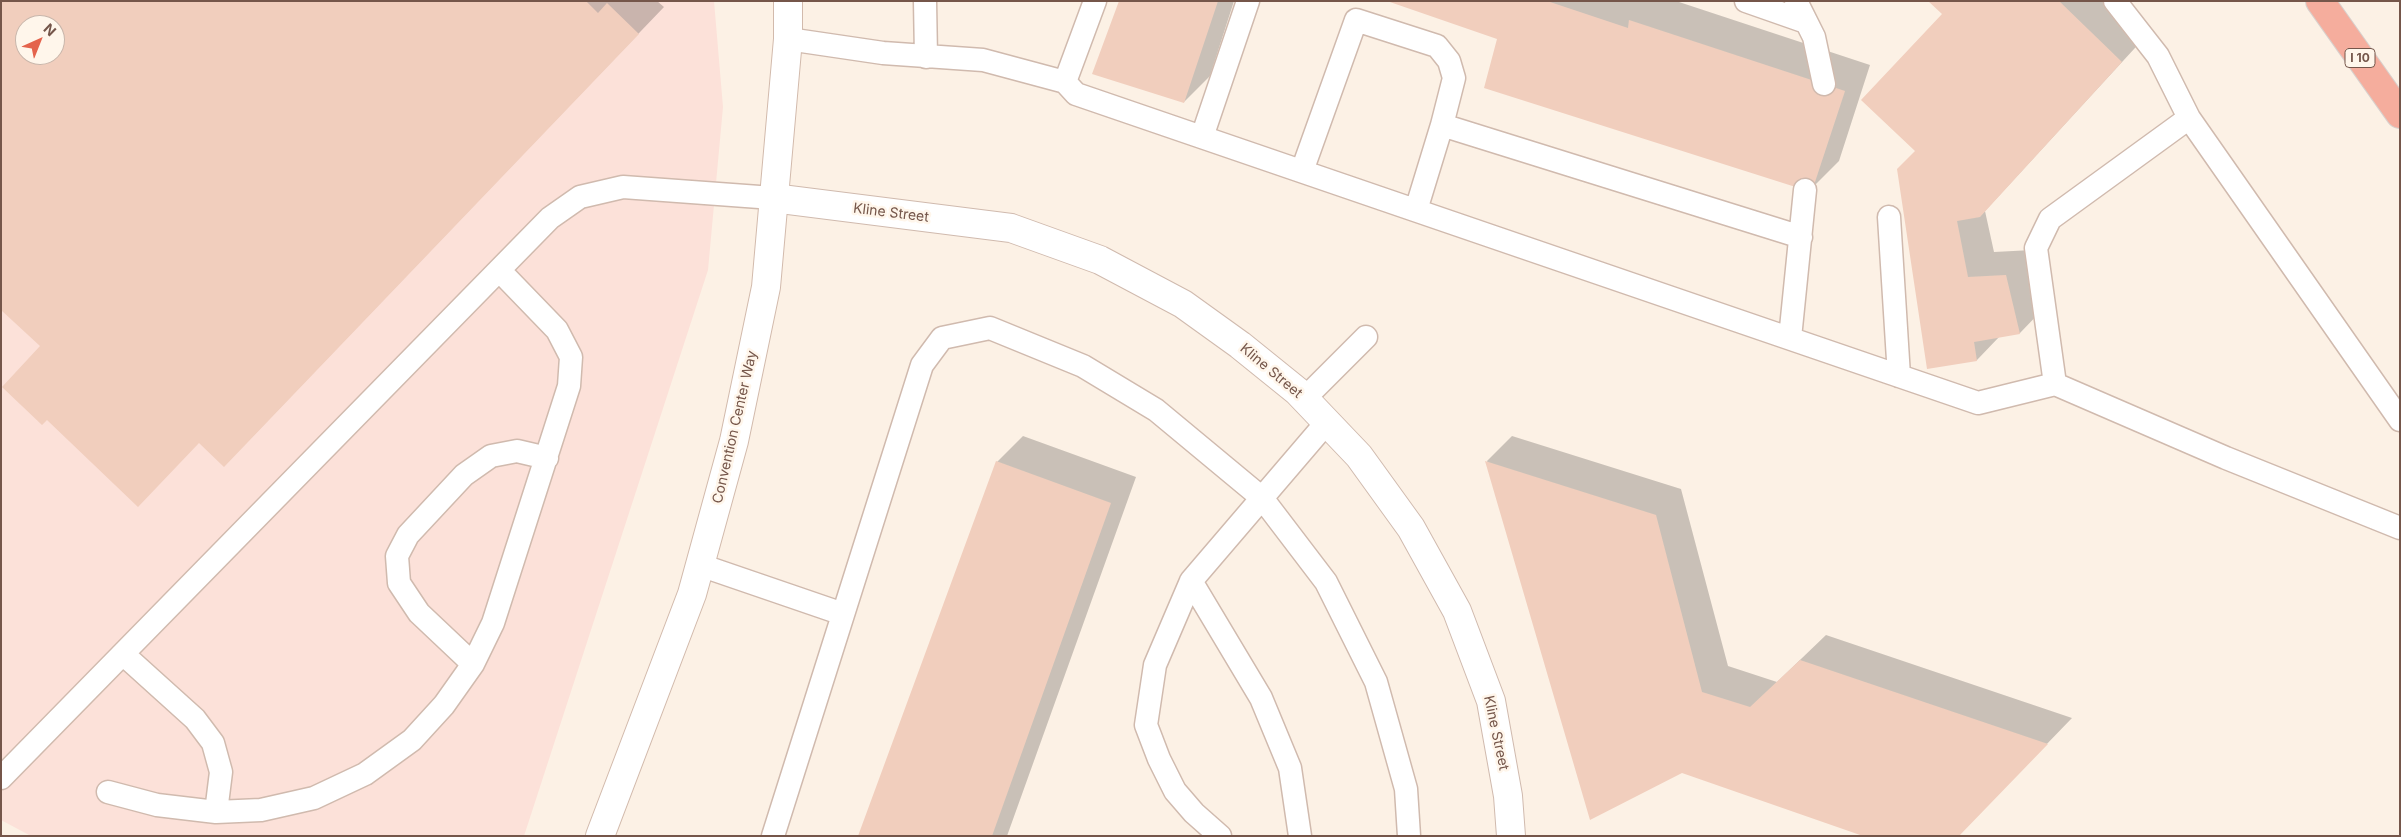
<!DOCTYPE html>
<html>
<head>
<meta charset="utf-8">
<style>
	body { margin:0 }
	#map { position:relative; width:2401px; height:837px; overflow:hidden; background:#fcf1e5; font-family:Inter,sans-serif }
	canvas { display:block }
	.frame { position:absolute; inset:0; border:2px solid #75564a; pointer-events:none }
	.north { position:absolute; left:15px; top:15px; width:50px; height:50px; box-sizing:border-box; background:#fff6eb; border:1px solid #c8b6ab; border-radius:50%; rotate:44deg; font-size:14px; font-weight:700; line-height:20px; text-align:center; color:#75564a }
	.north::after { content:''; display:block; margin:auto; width:18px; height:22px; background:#e4634c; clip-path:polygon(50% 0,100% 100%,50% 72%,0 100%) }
</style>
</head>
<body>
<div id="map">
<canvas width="2401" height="837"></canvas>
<div class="frame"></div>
<div class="north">N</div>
</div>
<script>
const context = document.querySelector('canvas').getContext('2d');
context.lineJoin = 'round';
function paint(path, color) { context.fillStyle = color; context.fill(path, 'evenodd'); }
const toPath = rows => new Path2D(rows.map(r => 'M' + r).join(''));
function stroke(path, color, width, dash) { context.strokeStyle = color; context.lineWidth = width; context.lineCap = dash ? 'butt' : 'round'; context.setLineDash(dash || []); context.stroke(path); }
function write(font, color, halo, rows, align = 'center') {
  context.font = font + ' Inter,sans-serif'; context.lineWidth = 5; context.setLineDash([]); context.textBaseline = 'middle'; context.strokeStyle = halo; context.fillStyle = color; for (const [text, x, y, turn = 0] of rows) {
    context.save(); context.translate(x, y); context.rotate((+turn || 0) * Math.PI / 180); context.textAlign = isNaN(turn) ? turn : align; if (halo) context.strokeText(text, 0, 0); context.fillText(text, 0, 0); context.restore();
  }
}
paint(toPath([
	[1,1,714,1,723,107,708,270,524,836,31,836,1,820],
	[25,25,55,25,55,55,25,55]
]), '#fce1d9');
paint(toPath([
	[1,1,657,1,664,7,249,440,199,442,42,346],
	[25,25,55,25,55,55,25,55],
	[1120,1,1234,1,1210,76,1184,102],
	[1390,1,1676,1,1870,65,1839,161,1813,187,1499,38],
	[1930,1,2111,1,2146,36,1985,211,1994,252,2032,250,2045,307,2020,333,2000,336,1977,360,1928,368,1917,151,1943,14],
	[1023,436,1136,477,1007,836,859,836,997,462],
	[1512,436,1681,489,1728,666,1777,682,1826,635,2072,718,1958,836,1682,772,1591,818,1487,461]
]), '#0003');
paint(toPath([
	[1,1,586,1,598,13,607,3,639,34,224,467,199,443,138,507,47,420,42,425,2,387,40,346,1,310],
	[25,25,55,25,55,55,25,55],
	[1119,1,1218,1,1184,103,1092,74],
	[1387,1,1547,1,1628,28,1629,20,1845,91,1813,188,1805,190,1484,88,1497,39],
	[1928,1,2059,1,2122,62,1980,217,1957,221,1968,277,2006,275,2020,334,1974,342,1977,361,1927,369,1897,169,1915,151,1861,100,1942,14],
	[996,461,1111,503,992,836,858,836],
	[1485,461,1656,515,1702,692,1750,707,1800,660,2048,744,1959,836,1863,836,1682,773,1590,820]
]), '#f1cebd');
const lane = toPath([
	[925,1,926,57],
	[1746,1,1806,22],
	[1796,1,1814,37,1824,84],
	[2115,1,2158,56,2189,118,2400,420],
	[788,39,883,53,983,60,1065,82,1076,94,1978,403,2055,384,2036,248,2050,219,2189,118],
	[1065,82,1095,1],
	[1202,137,1248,1],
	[1302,171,1356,20,1437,46,1449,61,1454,78,1442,125],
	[1416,210,1442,125,1801,237],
	[1889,217,1899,376],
	[1790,338,1805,190],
	[2055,384,2226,458,2400,528],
	[1304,399,1366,337],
	[700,565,843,614],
	[1191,581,1155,665,1146,725,1159,759,1175,791,1194,813,1220,836],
	[123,654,195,719,213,743,221,772,216,812],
	[473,664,419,613,399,583,397,556,408,535,464,475,491,456,517,451,547,458],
	[1,778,550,218,580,197,623,187,773,198],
	[108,792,157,805,216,812,261,810,314,798,365,774,412,740,444,705,473,664,493,623,569,386,571,357,557,330,499,270],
	[773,836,922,365,942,338,990,328,1083,366,1156,410,1262,498,1326,582,1376,682,1406,789,1409,836],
	[1300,836,1290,768,1261,698,1191,581,1327,422]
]);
const street = toPath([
	[773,198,1011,228,1100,260,1183,304,1240,345,1297,391,1359,456,1411,528,1457,611,1491,701,1508,796,1511,836]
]);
const secondary = toPath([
	[600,836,692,594,734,441,766,287,788,39,788,1]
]);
const highway = toPath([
	[2320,1,2400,114]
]);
stroke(lane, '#d0baae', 25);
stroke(street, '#d0baae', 30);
stroke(secondary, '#d2baac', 30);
stroke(highway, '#d8d0cc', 30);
stroke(lane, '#fff', 22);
stroke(street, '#fff', 28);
stroke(secondary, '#fff', 28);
stroke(highway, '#f5ad9d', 28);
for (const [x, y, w] of [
	[2360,58,30]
]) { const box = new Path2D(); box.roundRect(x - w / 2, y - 9.5, w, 19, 4); context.fillStyle = '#fff6eb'; context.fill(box); stroke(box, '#75564a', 1); }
write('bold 12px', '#75564a', null, [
	["I 10",2360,58]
]);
write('14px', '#75564a', '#fff6eb', [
	["Kline Street",891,213,7],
	["Kline Street",1271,371,40],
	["Convention Center Way",735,427,-77],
	["Kline Street",1496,733,78]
]);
</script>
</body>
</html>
